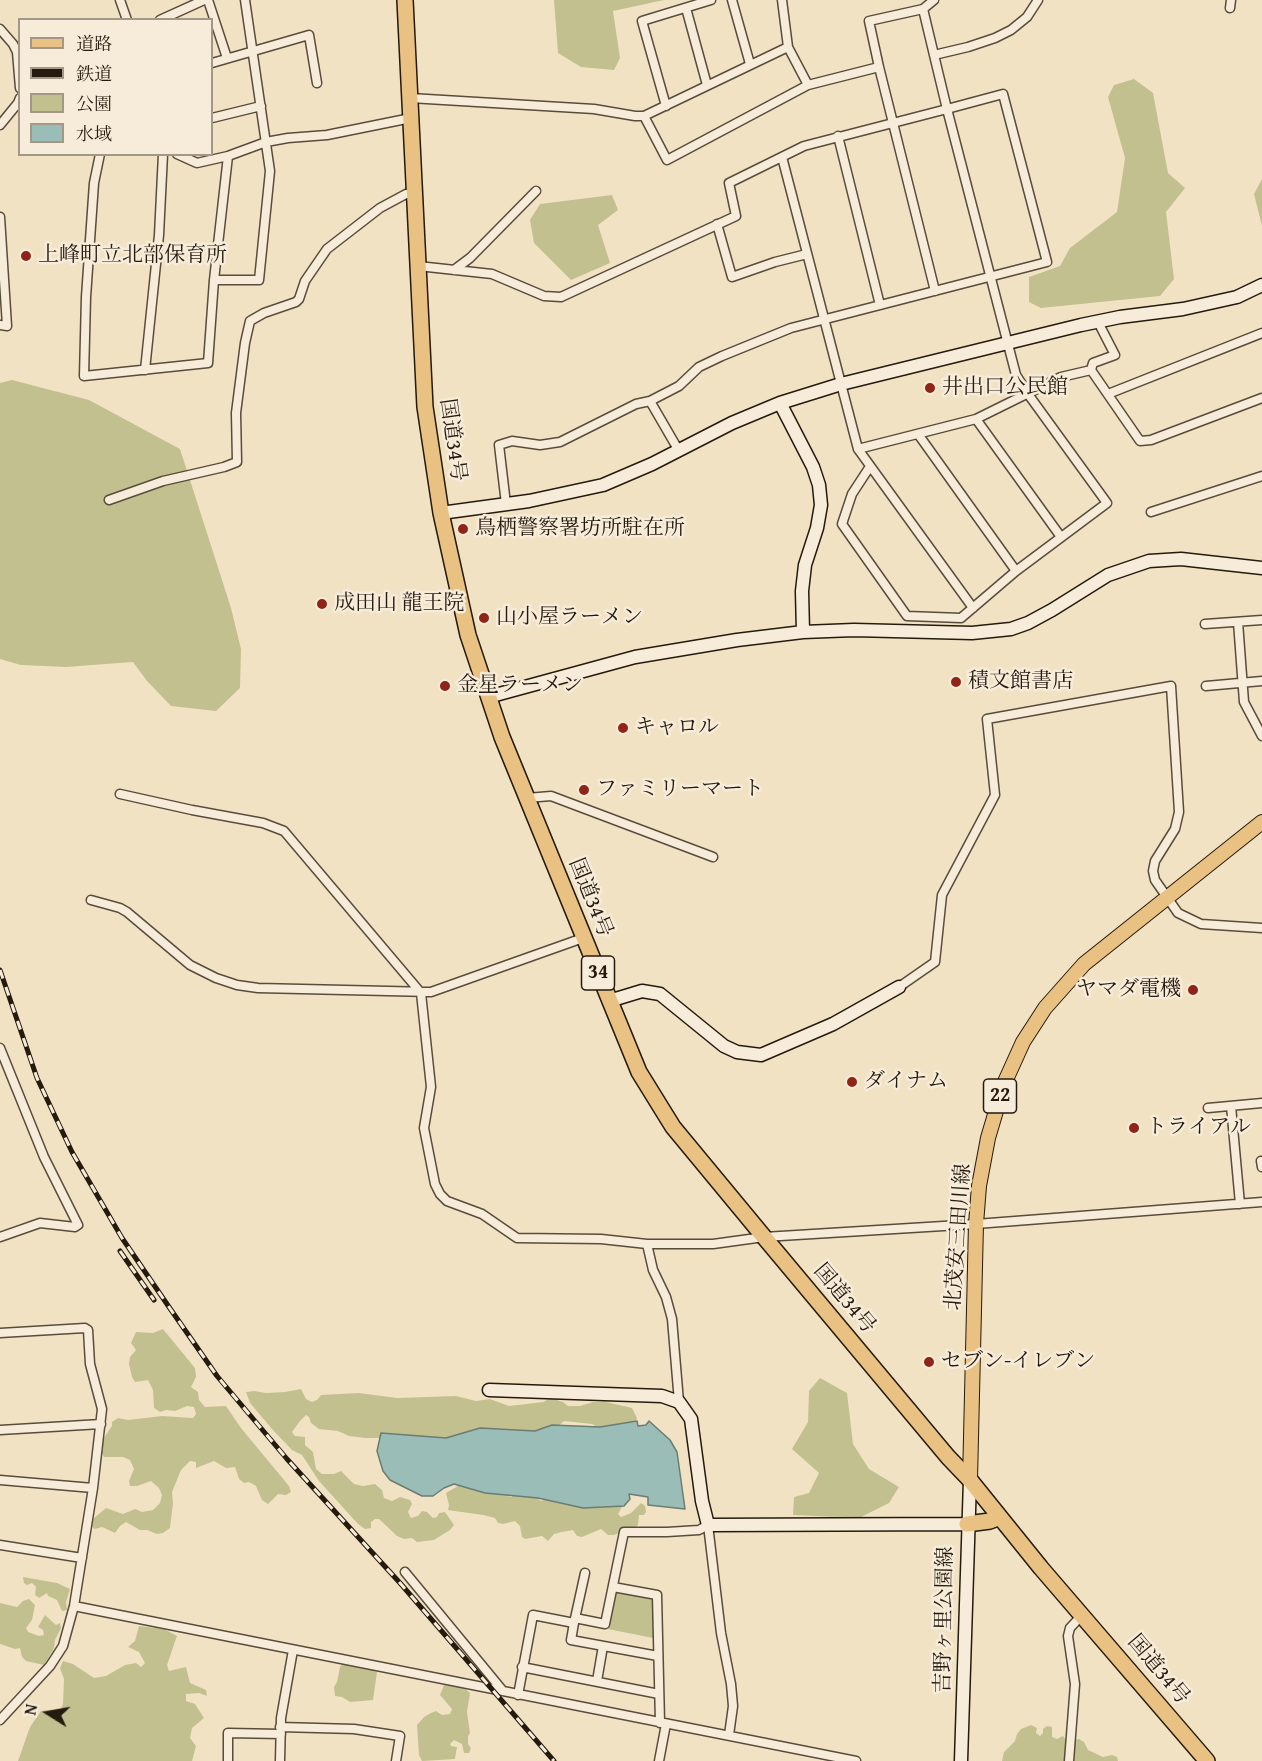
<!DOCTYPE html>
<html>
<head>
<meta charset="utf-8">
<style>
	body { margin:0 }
	#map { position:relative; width:1262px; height:1761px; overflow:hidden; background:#f2e2c4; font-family:"Gentium Book Plus","Noto Serif JP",serif }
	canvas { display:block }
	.legend { position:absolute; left:18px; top:18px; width:195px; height:138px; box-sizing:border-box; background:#f7ecd9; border:2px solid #a39887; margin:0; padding:8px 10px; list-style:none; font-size:18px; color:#241a0d }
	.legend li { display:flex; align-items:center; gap:12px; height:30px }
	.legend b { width:30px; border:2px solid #a39887 }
	.north { position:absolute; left:18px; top:1683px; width:60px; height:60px; -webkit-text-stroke:4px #f7ecd9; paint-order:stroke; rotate:281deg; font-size:16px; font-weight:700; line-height:24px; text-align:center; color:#241a0d }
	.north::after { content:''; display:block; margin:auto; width:21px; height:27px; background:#241a0d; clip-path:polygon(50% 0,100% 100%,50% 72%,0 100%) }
</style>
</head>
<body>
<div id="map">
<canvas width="1262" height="1761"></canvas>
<ul class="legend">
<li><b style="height:8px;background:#e9c182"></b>道路</li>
<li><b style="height:8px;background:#241a0d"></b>鉄道</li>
<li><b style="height:16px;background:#c3c08f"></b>公園</li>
<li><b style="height:16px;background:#9bbdb7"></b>水域</li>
</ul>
<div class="north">N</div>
</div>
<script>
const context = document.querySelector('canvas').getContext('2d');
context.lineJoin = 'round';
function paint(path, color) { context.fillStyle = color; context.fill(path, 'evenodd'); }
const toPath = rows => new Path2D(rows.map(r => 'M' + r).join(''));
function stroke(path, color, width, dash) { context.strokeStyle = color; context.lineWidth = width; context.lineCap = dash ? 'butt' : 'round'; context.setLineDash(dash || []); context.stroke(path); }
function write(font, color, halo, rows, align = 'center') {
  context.font = font + ' "Gentium Book Plus","Noto Serif JP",serif'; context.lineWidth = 5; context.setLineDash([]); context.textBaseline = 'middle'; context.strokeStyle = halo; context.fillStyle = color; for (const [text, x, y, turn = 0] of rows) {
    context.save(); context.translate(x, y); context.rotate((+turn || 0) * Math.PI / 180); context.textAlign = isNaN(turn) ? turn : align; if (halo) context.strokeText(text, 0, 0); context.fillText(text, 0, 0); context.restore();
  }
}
paint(toPath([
	[554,0,664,0,613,11,620,58,614,70,581,67,558,53],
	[1134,79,1153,93,1168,173,1185,188,1166,212,1174,279,1160,296,1041,308,1029,302,1029,277,1060,266,1070,248,1117,212,1125,158,1108,97,1114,85],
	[1262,179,1262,226,1254,194],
	[612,195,618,210,598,225,610,263,571,280,534,243,530,220,540,204],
	[12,380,89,400,180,449,231,608,241,649,240,688,216,711,171,706,147,681,133,662,66,667,21,665,0,659,0,383],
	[163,1329,195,1368,196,1377,191,1387,198,1392,199,1400,205,1407,226,1406,241,1428,289,1486,291,1492,286,1495,278,1494,268,1504,262,1500,256,1486,249,1482,244,1483,239,1479,235,1467,226,1468,214,1461,196,1468,196,1462,190,1461,181,1470,172,1492,173,1503,170,1528,163,1533,157,1534,147,1530,140,1530,126,1522,120,1526,115,1533,102,1527,95,1529,92,1527,93,1519,106,1508,123,1514,135,1509,142,1512,153,1510,160,1503,162,1495,159,1488,151,1481,137,1486,130,1486,129,1481,134,1469,130,1460,123,1457,104,1457,101,1451,102,1441,112,1426,112,1422,118,1418,128,1420,162,1416,193,1418,196,1414,194,1407,187,1406,175,1411,166,1410,160,1412,154,1408,153,1390,148,1380,135,1382,132,1377,129,1364,130,1357,136,1350,131,1343,136,1332,153,1333],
	[820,1378,847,1393,853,1444,869,1469,899,1487,889,1503,859,1518,793,1515,794,1497,809,1493,819,1473,792,1449,808,1422,809,1391],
	[301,1389,306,1399,312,1402,317,1400,321,1395,359,1393,397,1398,456,1396,476,1401,490,1399,509,1406,543,1402,551,1398,563,1402,568,1406,580,1406,593,1402,606,1402,632,1408,637,1418,633,1426,603,1430,592,1424,564,1421,555,1429,482,1438,365,1438,349,1436,338,1431,319,1429,311,1423,309,1417,306,1415,300,1421,292,1432,295,1436,305,1437,305,1445,313,1452,316,1469,322,1474,334,1474,341,1471,354,1484,363,1486,375,1484,382,1490,384,1498,392,1501,400,1497,410,1500,412,1504,408,1512,411,1518,418,1516,422,1511,427,1512,433,1518,437,1517,439,1513,445,1512,454,1525,450,1530,434,1540,417,1542,412,1538,404,1539,397,1536,379,1519,375,1519,371,1522,371,1528,365,1529,358,1524,319,1481,302,1455,292,1450,272,1429,250,1403,246,1392,254,1391,266,1393,285,1392],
	[463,1483,507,1491,507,1496,512,1497,513,1490,538,1496,539,1500,542,1501,546,1497,624,1503,618,1514,621,1517,631,1513,641,1503,645,1506,646,1512,644,1515,639,1515,638,1525,634,1528,621,1529,619,1533,614,1535,608,1535,601,1529,582,1537,577,1536,573,1530,562,1532,554,1534,548,1541,542,1536,525,1539,522,1537,520,1526,515,1521,503,1524,498,1523,495,1518,483,1515,448,1510,449,1505,446,1493],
	[23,1577,57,1583,70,1589,66,1602,67,1610,62,1611,57,1600,48,1596,47,1593,39,1598,35,1595,36,1587,32,1583,27,1585,24,1583],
	[616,1591,654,1600,655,1636,653,1638,608,1629],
	[29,1599,35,1605,32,1620,26,1628,28,1632,39,1636,44,1635,43,1630,38,1627,45,1615,56,1625,60,1623,61,1628,55,1640,54,1648,44,1665,26,1661,22,1657,20,1648,15,1649,0,1644,0,1603,17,1607,23,1601],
	[139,1626,164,1629,177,1636,167,1665,169,1671,186,1667,190,1683,206,1690,207,1696,199,1693,186,1694,186,1701,195,1704,204,1718,192,1728,190,1738,196,1746,192,1761,18,1761,30,1727,41,1711,61,1709,63,1704,64,1679,60,1668,63,1661,73,1664,94,1678,106,1676,125,1665,136,1663,141,1667,145,1663,139,1652,128,1647,135,1641],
	[343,1663,373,1670,377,1672,373,1700,350,1702,342,1697,335,1696,334,1687,337,1682,340,1667],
	[444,1685,463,1687,470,1693,467,1712,470,1733,468,1736,468,1744,471,1748,469,1753,464,1753,462,1744,454,1740,450,1744,451,1746,457,1747,455,1759,422,1761,419,1755,417,1725,424,1717,431,1713,436,1711,442,1715,450,1714,452,1709,440,1695],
	[1031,1725,1037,1728,1036,1733,1040,1736,1043,1733,1043,1729,1047,1726,1052,1727,1052,1737,1057,1739,1063,1736,1067,1742,1079,1739,1084,1742,1088,1750,1103,1757,1112,1755,1117,1757,1118,1761,1002,1761,1004,1752,1015,1741,1017,1734,1021,1729]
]), '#c3c08f');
const water = toPath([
	[637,1421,638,1426,646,1425,649,1421,670,1440,677,1452,685,1509,648,1505,648,1497,629,1494,630,1499,624,1506,583,1508,538,1498,485,1493,454,1484,444,1488,433,1496,422,1496,390,1480,383,1471,377,1451,381,1433,446,1438,480,1428,535,1431,552,1425,600,1427,637,1421]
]);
paint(water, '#9bbdb7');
stroke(water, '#6b7c73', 1.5);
const street = toPath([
	[120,0,127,20],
	[208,0,227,58],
	[732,0,750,64],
	[782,0,788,47,808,85,879,67,935,291],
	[686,8,707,85],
	[1230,8,1231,0],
	[923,9,934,0],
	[160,20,204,0],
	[0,29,13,44,17,52,20,88],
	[212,63,309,35,317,83],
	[879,67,869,21,923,9,934,55],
	[410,98,594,109,635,116,644,116,788,47],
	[666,106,642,21,711,0],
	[644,116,667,160,808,85],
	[212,118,261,106],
	[0,125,18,103,20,98],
	[838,136,880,305],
	[100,154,94,183,86,297,84,376,208,363,214,280,228,156],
	[177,154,197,163,228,156,266,142,288,138,327,135,411,118],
	[782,157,858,449,973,608],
	[0,217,7,326,0,325],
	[717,224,732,277,775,262,807,254],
	[418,266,492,274,544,296,561,297,736,216,729,183,804,146,947,109,1016,375,1028,394,1107,503,1016,571,961,618,907,616,842,524,852,494,869,468],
	[454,270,470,258,536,191],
	[214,280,259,280,270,171,245,0],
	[1098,322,1115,355,1093,363,1091,370,1140,441,1151,440,1262,398],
	[145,370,159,235,163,154],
	[1108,394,1262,333],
	[650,401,679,451],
	[976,419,1061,537],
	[918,434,1016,571],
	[858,449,976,419,1061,377,1091,370],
	[109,500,163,481,224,467,237,462,236,413,245,343,250,321,264,313,296,302,299,299,305,281,327,249,380,208,406,194,415,193],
	[506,504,499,445,512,441,540,445,560,442,636,404,650,401,679,386,699,367,722,356,791,328,1047,262,1003,94,947,109,934,55,968,47,995,38,1011,30,1027,17,1038,0],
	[1151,512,1262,476],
	[1238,622,1244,702,1262,736],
	[1205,624,1262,620],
	[1206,686,1262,681],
	[120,794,192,810,263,823,284,831,421,993,431,1087,424,1128,435,1184,440,1194,447,1201,482,1214,517,1238,601,1239,647,1244],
	[527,798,551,796,713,857],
	[91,900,120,908,127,912,190,965,216,978,237,985,258,988,431,992,583,938],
	[899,987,935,962,942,895,995,795,987,719,1171,686,1179,812,1175,829,1155,861,1153,871,1155,880,1178,913,1201,924,1262,928],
	[0,1048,44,1157,78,1225,75,1227,40,1223,0,1237],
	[1231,1106,1240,1204],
	[1208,1108,1262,1103],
	[1261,1161,1262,1167],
	[0,1333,85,1328,88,1330,90,1364,102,1409,93,1488],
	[679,1402,672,1319,666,1297,653,1270,647,1244,713,1244,764,1237,976,1224,1262,1202],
	[0,1430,101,1424],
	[0,1480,93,1488,74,1606,63,1646,50,1666,0,1720],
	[0,1545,82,1558],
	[405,1572,503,1691],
	[613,1587,657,1595,660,1723],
	[74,1606,856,1761],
	[575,1618,605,1624,624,1532,667,1532,699,1530,708,1525,721,1633,731,1684,733,1706,729,1735],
	[574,1623,585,1573],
	[522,1667,659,1694],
	[597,1681,603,1646],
	[518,1695,533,1615,574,1623,571,1640,658,1656],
	[280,1727,354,1729,400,1736,396,1761],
	[228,1761,228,1733,281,1734],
	[280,1761,281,1718,293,1650],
	[659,1761,666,1724],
	[1069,1761,1075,1684,1068,1636,1070,1628,1083,1614]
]);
const secondary = toPath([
	[780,403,813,467,819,485,821,505,817,528,805,565,802,591,803,632],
	[441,513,529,501,603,485,652,464,732,423,780,403,841,384,1081,325,1120,317,1183,309,1237,297,1262,285],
	[488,697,635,657,737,640,803,632,854,630,972,633,1011,629,1028,623,1052,610,1108,575,1149,561,1181,559,1262,568],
	[609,1001,642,991,660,994,724,1046,737,1052,761,1055,833,1024,899,987],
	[489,1390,662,1396,679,1402,691,1419,702,1501,708,1525,967,1524],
	[961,1761,970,1480]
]);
const primary = toPath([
	[970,1480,976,1224,979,1186,988,1138,1004,1084,1023,1042,1045,1008,1084,964,1262,822]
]);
const highway = toPath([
	[405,0,425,407,441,513,468,635,502,737,639,1072,673,1127,764,1237,948,1457,970,1480,1041,1568,1207,1761],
	[967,1524,990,1521,1000,1517]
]);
stroke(street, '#584c3b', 11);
stroke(secondary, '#241a0d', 15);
stroke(primary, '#241a0d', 16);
stroke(highway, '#241a0d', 18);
stroke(street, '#f7ecd9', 8);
stroke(secondary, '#f7ecd9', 12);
stroke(primary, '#e9c182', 14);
stroke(highway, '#e9c182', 15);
const rail = toPath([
	[0,970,37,1078,72,1152,122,1238,169,1307,217,1376,287,1459,400,1583,554,1761],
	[120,1251,154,1300]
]);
stroke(rail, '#241a0d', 5);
stroke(rail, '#f7ecd9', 3, [9]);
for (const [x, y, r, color] of [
	[26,256,6,"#8f2418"],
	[930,388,6,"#8f2418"],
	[463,529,6,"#8f2418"],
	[322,604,6,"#8f2418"],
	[484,618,6,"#8f2418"],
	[956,682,6,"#8f2418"],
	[445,686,6,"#8f2418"],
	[623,728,6,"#8f2418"],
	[584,790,6,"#8f2418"],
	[1193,990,6,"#8f2418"],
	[852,1082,6,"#8f2418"],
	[1134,1128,6,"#8f2418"],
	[929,1362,6,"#8f2418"]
]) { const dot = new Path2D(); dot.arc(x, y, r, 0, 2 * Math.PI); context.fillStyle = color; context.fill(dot); stroke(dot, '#f7ecd9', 2); }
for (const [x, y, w] of [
	[598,973,33],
	[1000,1096,33]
]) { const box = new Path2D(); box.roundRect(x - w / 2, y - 17, w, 34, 4.5); context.fillStyle = '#f7ecd9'; context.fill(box); stroke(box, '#241a0d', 1.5); }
write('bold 20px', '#241a0d', null, [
	["34",598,973],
	["22",1000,1096]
]);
write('21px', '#241a0d', '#f7ecd9', [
	["上峰町立北部保育所",38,256],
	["井出口公民館",942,388],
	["鳥栖警察署坊所駐在所",475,529],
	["成田山 龍王院",334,604],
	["山小屋ラーメン",496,618],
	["積文館書店",968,682],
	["金星ラーメン",457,686],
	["キャロル",635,728],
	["ファミリーマート",596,790],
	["ヤマダ電機",1181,990,"right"],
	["ダイナム",864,1082],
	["トライアル",1146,1128],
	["セブン-イレブン",941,1362]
], 'left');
write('21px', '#241a0d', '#f7ecd9', [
	["国道34号",452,440,82],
	["国道34号",590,898,68],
	["北茂安三田川線",959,1237,-86],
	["国道34号",844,1299,50],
	["吉野ヶ里公園線",945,1620,-89],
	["国道34号",1158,1670,50]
]);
</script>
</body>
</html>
